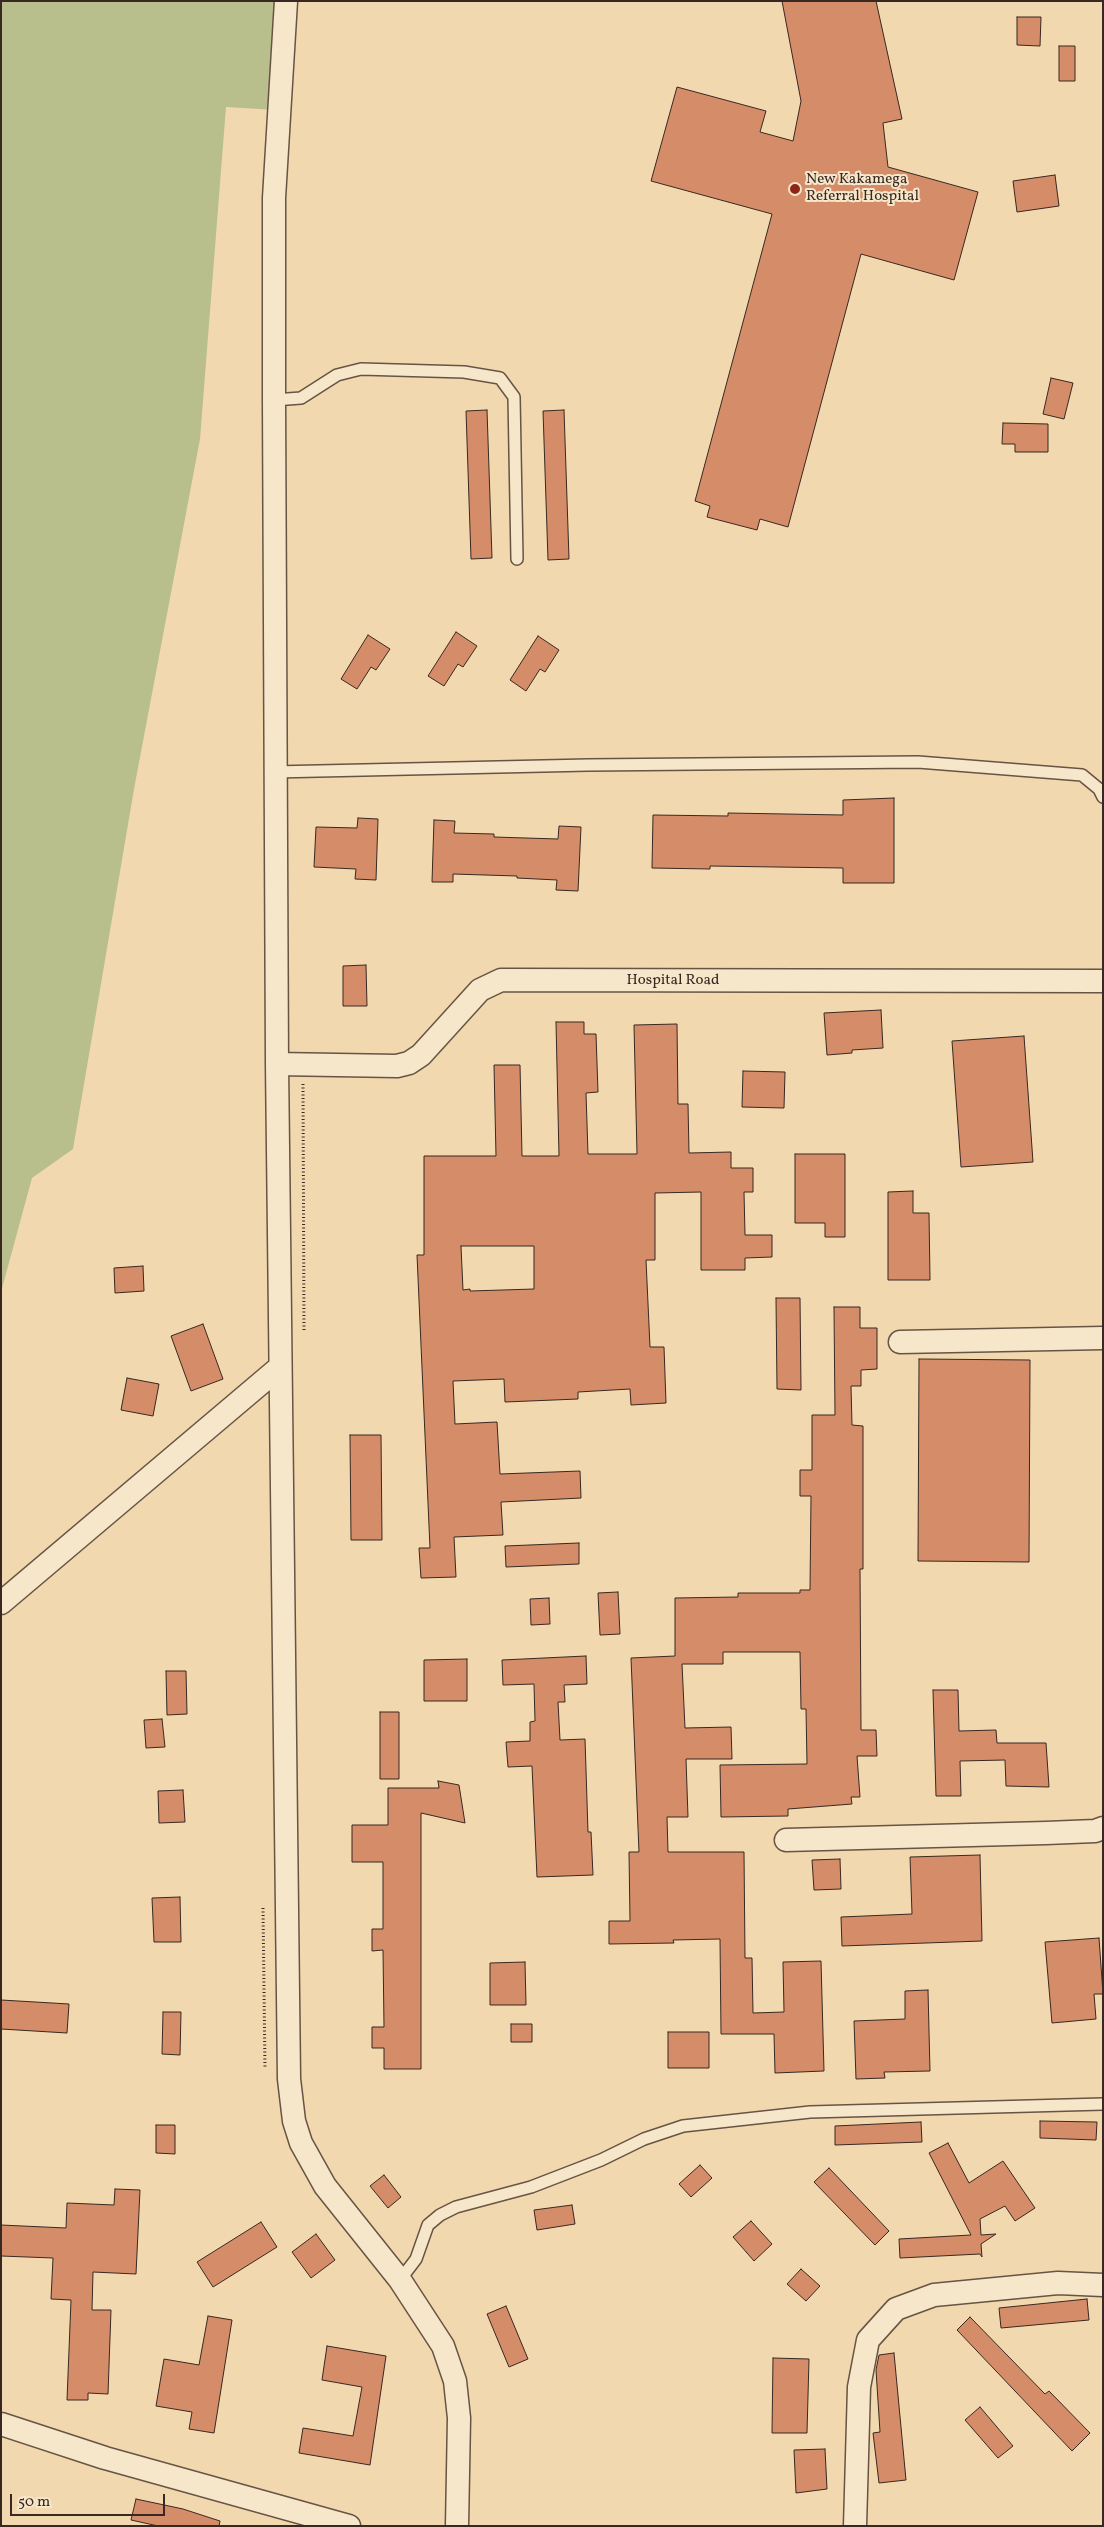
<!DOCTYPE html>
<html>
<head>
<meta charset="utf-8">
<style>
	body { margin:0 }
	#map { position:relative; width:1104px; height:2527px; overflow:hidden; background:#f1d8ae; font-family:Vollkorn,serif }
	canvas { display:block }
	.frame { position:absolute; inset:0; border:2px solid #392821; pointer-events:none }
	.scale { position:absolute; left:10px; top:2494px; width:155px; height:22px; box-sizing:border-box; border:2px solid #392821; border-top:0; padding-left:6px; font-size:15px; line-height:18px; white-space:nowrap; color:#392821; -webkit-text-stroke:4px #f6e6ca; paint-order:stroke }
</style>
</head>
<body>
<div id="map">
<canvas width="1104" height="2527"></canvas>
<div class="frame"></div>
<div class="scale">50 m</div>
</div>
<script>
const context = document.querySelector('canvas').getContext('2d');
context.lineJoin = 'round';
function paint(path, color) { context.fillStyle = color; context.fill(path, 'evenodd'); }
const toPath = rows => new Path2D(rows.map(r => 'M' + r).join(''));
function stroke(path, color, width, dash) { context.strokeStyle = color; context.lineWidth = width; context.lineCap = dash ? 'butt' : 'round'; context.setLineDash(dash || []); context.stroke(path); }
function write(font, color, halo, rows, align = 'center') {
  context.font = font + ' Vollkorn,serif'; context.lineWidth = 4; context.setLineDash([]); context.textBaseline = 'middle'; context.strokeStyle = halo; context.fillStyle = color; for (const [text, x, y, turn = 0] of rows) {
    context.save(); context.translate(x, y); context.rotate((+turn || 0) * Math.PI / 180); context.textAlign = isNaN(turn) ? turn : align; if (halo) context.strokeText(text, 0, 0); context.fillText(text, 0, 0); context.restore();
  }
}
paint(toPath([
	[1,1,287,1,276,110,226,107,200,439,134,789,73,1149,32,1178,1,1292]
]), '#b8bf8c');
const building = toPath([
	[782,1,876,1,902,119,883,123,888,167,978,192,954,280,861,254,788,527,760,519,757,530,707,517,710,506,695,501,772,214,651,181,677,87,766,111,760,132,793,141,801,101,782,1],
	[1017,17,1041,17,1040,46,1017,45,1017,17],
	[1059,46,1075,46,1075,81,1059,81,1059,46],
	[1055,175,1059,206,1017,212,1013,181,1055,175],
	[1051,378,1073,383,1064,419,1043,414,1051,378],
	[487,410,492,558,471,559,466,411,487,410],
	[564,410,569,559,548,560,543,411,564,410],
	[1003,423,1048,424,1048,452,1015,452,1015,444,1002,444,1003,423],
	[456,632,477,646,463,667,458,664,444,686,428,676,456,632],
	[368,635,390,649,376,670,371,667,357,689,341,679,368,635],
	[538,636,559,650,545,672,540,669,526,691,510,680,538,636],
	[894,798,894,883,843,883,843,868,710,866,710,869,652,868,653,815,728,816,728,813,843,815,843,800,894,798],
	[358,818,378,819,376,880,355,879,356,869,314,867,316,827,357,828,358,818],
	[434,820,455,821,454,833,494,834,494,837,558,839,559,826,581,827,578,891,556,890,557,880,517,878,517,876,453,874,453,882,432,882,434,820],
	[366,965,367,1006,343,1006,343,966,366,965],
	[881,1010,883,1048,852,1050,852,1053,827,1055,824,1013,881,1010],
	[556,1022,584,1022,584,1034,596,1034,598,1092,586,1093,588,1154,637,1154,634,1025,677,1024,678,1104,688,1104,689,1153,731,1152,731,1168,753,1168,753,1192,744,1192,745,1235,772,1235,772,1257,745,1258,745,1270,701,1270,701,1192,655,1193,655,1260,646,1260,650,1347,664,1347,666,1403,631,1405,630,1389,578,1392,578,1399,505,1402,504,1379,453,1381,455,1424,497,1422,500,1474,580,1471,581,1498,501,1502,503,1535,454,1537,456,1577,421,1578,419,1548,430,1548,417,1255,424,1255,424,1156,496,1156,494,1065,520,1065,522,1156,559,1156,556,1022],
	[461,1246,534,1246,534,1289,470,1291,470,1289,463,1290,461,1246],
	[1024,1036,1033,1162,961,1167,952,1041,1024,1036],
	[743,1071,785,1072,784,1108,742,1107,743,1071],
	[795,1154,845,1154,845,1237,825,1237,825,1223,795,1223,795,1154],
	[913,1191,913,1213,929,1213,930,1280,888,1280,888,1192,913,1191],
	[143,1266,144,1291,115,1293,114,1268,143,1266],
	[776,1298,800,1298,801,1390,777,1389,776,1298],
	[834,1307,860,1307,860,1328,877,1328,877,1369,861,1370,861,1386,851,1386,852,1425,863,1426,863,1569,860,1569,861,1730,876,1730,877,1756,857,1756,860,1797,851,1797,852,1804,788,1809,788,1816,721,1817,720,1765,807,1764,806,1709,801,1709,800,1652,723,1652,723,1664,682,1664,685,1728,731,1727,732,1759,686,1759,688,1817,667,1817,668,1852,744,1852,745,1958,752,1958,753,2013,784,2012,783,1962,821,1961,824,2071,775,2073,774,2034,721,2034,720,1939,673,1940,674,1943,609,1944,609,1921,630,1921,629,1852,639,1852,631,1658,675,1656,675,1598,738,1597,738,1593,800,1593,800,1590,810,1590,811,1496,800,1496,800,1470,812,1470,812,1415,835,1415,834,1307],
	[203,1324,223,1379,191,1391,171,1336,203,1324],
	[919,1359,1030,1360,1029,1562,918,1561,919,1359],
	[127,1378,159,1384,153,1416,121,1410,127,1378],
	[350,1435,381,1435,382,1540,351,1540,350,1435],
	[579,1543,579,1564,506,1567,505,1546,579,1543],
	[618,1592,620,1634,600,1635,598,1593,618,1592],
	[549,1598,550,1624,531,1625,530,1599,549,1598],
	[586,1656,587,1684,564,1685,565,1702,558,1702,560,1740,585,1739,588,1832,591,1832,593,1875,537,1877,532,1766,508,1767,506,1742,530,1741,530,1722,535,1721,534,1684,503,1685,502,1660,586,1656],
	[467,1659,467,1701,424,1701,424,1660,467,1659],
	[166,1671,186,1671,187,1714,167,1715,166,1671],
	[933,1690,958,1690,959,1731,996,1730,997,1743,1046,1743,1049,1787,1006,1786,1005,1760,960,1761,961,1796,936,1796,933,1690],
	[380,1712,399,1712,399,1779,380,1779,380,1712],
	[162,1719,165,1747,146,1748,144,1720,162,1719],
	[438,1781,459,1785,465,1823,421,1813,421,2069,384,2069,384,2048,372,2048,372,2027,384,2027,383,1950,372,1951,372,1929,383,1929,383,1862,352,1862,352,1825,388,1825,388,1788,439,1788,438,1781],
	[183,1790,185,1822,159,1823,158,1791,183,1790],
	[980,1855,982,1941,842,1946,841,1917,912,1914,910,1857,980,1855],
	[840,1859,841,1889,814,1890,812,1860,840,1859],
	[180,1897,181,1942,154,1942,152,1898,180,1897],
	[1099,1938,1103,1994,1094,1994,1096,2019,1052,2023,1045,1942,1099,1938],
	[525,1962,526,2005,490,2005,490,1963,525,1962],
	[928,1990,930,2071,884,2072,885,2078,856,2079,854,2021,905,2019,905,1991,928,1990],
	[1,2000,69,2004,67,2033,1,2029,1,2000],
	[163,2012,181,2012,180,2055,162,2054,163,2012],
	[511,2024,532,2024,532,2042,511,2042,511,2024],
	[668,2032,709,2032,709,2068,668,2068,668,2032],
	[1040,2121,1097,2122,1096,2140,1040,2138,1040,2121],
	[921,2122,922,2142,835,2145,835,2126,921,2122],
	[156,2125,175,2125,175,2154,156,2153,156,2125],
	[948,2143,969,2183,1003,2161,1035,2208,1015,2221,1005,2206,980,2219,981,2235,996,2234,981,2244,982,2257,980,2254,900,2258,899,2239,971,2235,929,2153,948,2143],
	[700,2165,712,2178,691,2197,679,2184,700,2165],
	[829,2168,889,2231,875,2245,814,2182,829,2168],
	[384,2175,401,2197,388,2208,370,2186,384,2175],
	[115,2189,140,2190,136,2274,93,2272,92,2310,111,2310,108,2394,88,2393,88,2400,67,2400,71,2300,51,2299,53,2258,1,2256,1,2225,66,2228,67,2203,114,2205,115,2189],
	[572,2205,575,2224,537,2230,534,2210,572,2205],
	[751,2221,772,2244,754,2261,733,2237,751,2221],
	[261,2222,277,2247,213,2287,197,2262,261,2222],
	[316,2234,335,2260,311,2278,292,2252,316,2234],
	[801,2269,820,2286,806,2301,787,2284,801,2269],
	[1087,2299,1089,2320,1001,2328,999,2308,1087,2299],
	[506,2306,528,2359,509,2367,487,2314,506,2306],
	[208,2316,232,2320,214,2433,189,2429,192,2412,156,2406,164,2359,199,2365,208,2316],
	[970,2317,1045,2394,1049,2391,1090,2433,1072,2451,957,2330,970,2317],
	[327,2346,386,2356,370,2465,299,2453,303,2428,353,2436,362,2387,322,2380,327,2346],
	[894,2353,906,2480,879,2483,873,2433,880,2432,876,2370,879,2355,894,2353],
	[773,2358,809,2359,807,2433,772,2433,773,2358],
	[980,2407,1013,2446,998,2458,965,2420,980,2407],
	[825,2449,827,2489,796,2493,794,2450,825,2449],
	[136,2499,183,2509,220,2521,219,2526,158,2526,131,2520,136,2499]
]);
paint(building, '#d48c69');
stroke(building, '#392821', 1);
const service = toPath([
	[274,400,301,398,337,375,361,369,464,372,500,378,514,397,517,559],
	[274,772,588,765,918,762,1082,775,1099,789,1103,797],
	[400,2280,416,2259,428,2225,440,2215,456,2207,531,2187,601,2160,644,2139,683,2126,810,2112,1103,2104]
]);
const minor = toPath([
	[286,1,274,198,274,400,277,1064,289,2079,294,2121,301,2143,325,2186,400,2280,443,2346,455,2381,459,2418,457,2526],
	[277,1064,397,1066,409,1063,421,1055,480,990,501,980,1103,981],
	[900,1342,1103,1338],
	[1,1603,280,1367],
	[786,1840,1046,1833,1095,1831,1103,1828],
	[1,2424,105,2458,349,2526],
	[855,2526,859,2387,868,2340,896,2309,934,2295,1058,2283,1103,2285]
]);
stroke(service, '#675444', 14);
stroke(minor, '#675444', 25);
stroke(toPath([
	[303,1084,304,1330],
	[263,1908,265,2069]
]), '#392821', 3, [1, 2.5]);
stroke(service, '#f6e6ca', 11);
stroke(minor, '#f6e6ca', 22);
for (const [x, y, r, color] of [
	[795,189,6,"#8f2418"]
]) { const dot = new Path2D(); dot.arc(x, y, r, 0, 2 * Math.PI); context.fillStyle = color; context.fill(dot); stroke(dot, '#f6e6ca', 2); }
write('15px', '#392821', '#f6e6ca', [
	["New Kakamega",806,180],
	["Referral Hospital",806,197]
], 'left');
write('15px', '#392821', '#f6e6ca', [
	["Hospital Road",673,981]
]);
</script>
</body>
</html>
